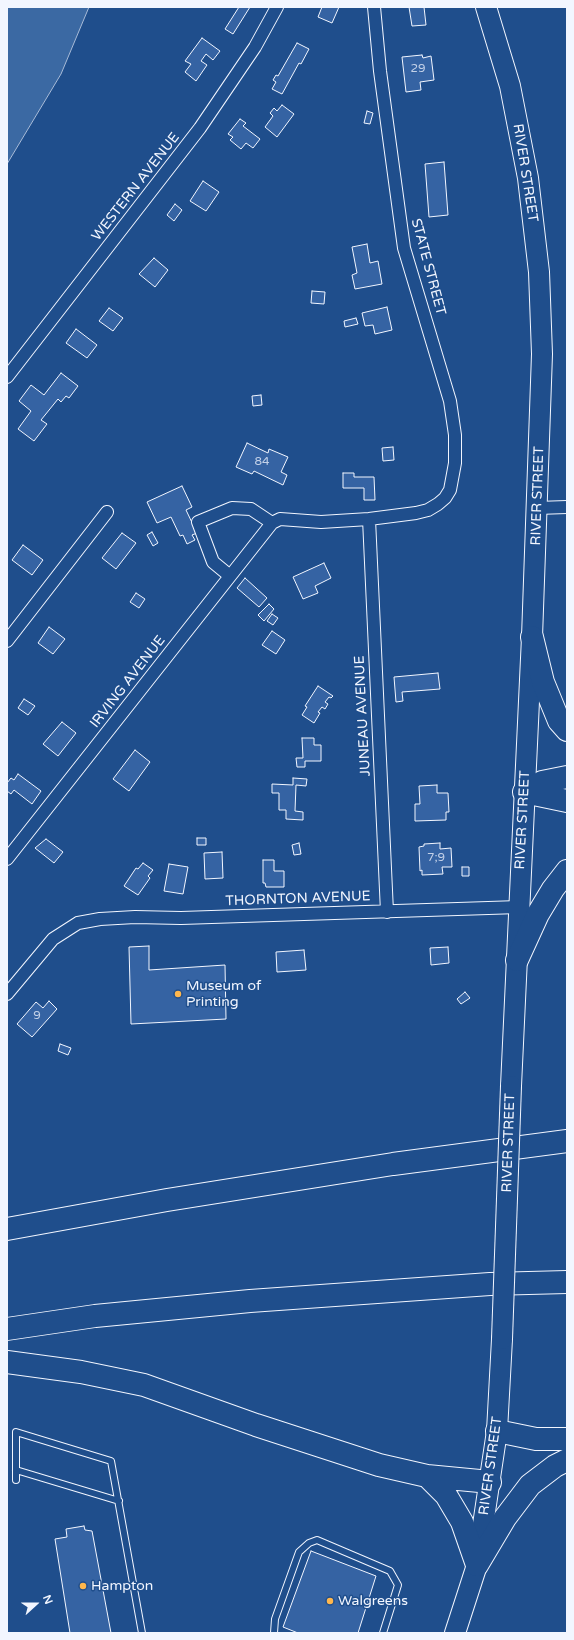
<!DOCTYPE html>
<html>
<head>
<meta charset="utf-8">
<style>
	body { margin:0 }
	#map { position:relative; width:574px; height:1640px; overflow:hidden; background:#1f4e8c; font-family:"Varela Round",sans-serif }
	canvas { display:block }
	.frame { position:absolute; inset:0; border:8px solid #f2f6ff; pointer-events:none }
	.north { position:absolute; left:16px; top:1584px; width:40px; height:40px; -webkit-text-stroke:3px #1f4e8c; paint-order:stroke; rotate:69deg; font-size:11px; font-weight:700; line-height:16px; text-align:center; color:#f2f6ff }
	.north::after { content:''; display:block; margin:auto; width:14px; height:18px; background:#f2f6ff; clip-path:polygon(50% 0,100% 100%,50% 72%,0 100%) }
</style>
</head>
<body>
<div id="map">
<canvas width="574" height="1640"></canvas>
<div class="frame"></div>
<div class="north">N</div>
</div>
<script>
const context = document.querySelector('canvas').getContext('2d');
context.lineJoin = 'round';
function paint(path, color) { context.fillStyle = color; context.fill(path, 'evenodd'); }
const toPath = rows => new Path2D(rows.map(r => 'M' + r).join(''));
function stroke(path, color, width, dash) { context.strokeStyle = color; context.lineWidth = width; context.lineCap = dash ? 'butt' : 'round'; context.setLineDash(dash || []); context.stroke(path); }
function write(font, color, halo, rows, align = 'center') {
  context.font = font + ' "Varela Round",sans-serif'; context.lineWidth = 3; context.setLineDash([]); context.textBaseline = 'middle'; context.strokeStyle = halo; context.fillStyle = color; for (const [text, x, y, turn = 0] of rows) {
    context.save(); context.translate(x, y); context.rotate((+turn || 0) * Math.PI / 180); context.textAlign = isNaN(turn) ? turn : align; if (halo) context.strokeText(text, 0, 0); context.fillText(text, 0, 0); context.restore();
  }
}
const water = toPath([
	[7,7,89,7,61,74,7,164,7,7]
]);
paint(water, '#3b69a3');
stroke(water, '#a8bbd7', 1);
const building = toPath([
	[239,7,250,7,233,34,225,29,239,7],
	[322,7,339,7,332,23,318,17,322,7],
	[409,7,424,7,426,25,412,26,409,7],
	[202,38,220,51,213,60,206,54,201,61,207,65,196,81,185,72,191,64,185,61,202,38],
	[297,43,309,49,301,64,299,63,282,94,272,89,276,82,273,80,276,75,278,76,297,43],
	[422,55,423,58,431,56,434,80,420,82,421,90,406,92,402,57,422,55],
	[282,105,294,114,277,137,265,127,273,116,270,113,274,108,277,111,282,105],
	[367,111,373,113,370,124,364,123,367,111],
	[240,119,246,123,243,126,260,139,253,148,246,143,241,149,230,140,233,137,228,134,240,119],
	[444,162,448,215,429,217,425,164,444,162],
	[203,181,219,192,206,211,190,201,203,181],
	[175,204,182,210,174,221,167,215,175,204],
	[367,244,370,263,378,261,382,284,355,289,352,275,357,273,352,247,367,244],
	[154,258,168,270,155,287,139,274,154,258],
	[312,291,325,292,324,304,311,303,312,291],
	[387,307,392,330,375,334,373,325,365,326,362,313,387,307],
	[109,308,123,318,113,331,99,321,109,308],
	[356,318,358,324,345,327,344,321,356,318],
	[76,329,97,345,87,358,66,343,76,329],
	[61,373,78,386,69,398,66,396,61,402,58,399,41,420,47,424,34,441,18,429,31,411,19,401,31,385,44,395,61,373],
	[261,395,262,405,253,406,252,396,261,395],
	[247,443,268,453,269,449,288,457,281,472,287,475,283,485,254,471,252,474,236,467,247,443],
	[393,447,394,460,383,461,382,448,393,447],
	[343,473,354,473,354,477,374,477,375,500,364,500,364,488,343,488,343,473],
	[182,486,192,507,186,510,197,533,192,535,195,540,187,544,183,535,180,536,171,517,157,523,147,502,182,486],
	[152,532,158,543,153,546,147,535,152,532],
	[122,533,136,543,116,569,102,558,122,533],
	[23,545,43,560,32,575,12,560,23,545],
	[324,563,331,578,315,586,318,593,303,599,293,577,324,563],
	[245,578,267,598,259,607,237,588,245,578],
	[136,593,145,599,139,608,130,602,136,593],
	[269,604,274,609,264,621,258,615,269,604],
	[272,614,278,618,273,625,267,621,272,614],
	[49,627,65,639,53,654,38,643,49,627],
	[272,631,285,640,276,654,262,645,272,631],
	[438,673,440,689,402,692,403,701,396,702,394,677,438,673],
	[318,686,333,696,331,698,329,697,325,702,328,704,325,709,322,707,318,712,320,713,314,723,302,715,307,707,305,706,318,686],
	[24,699,35,706,28,715,18,708,24,699],
	[62,722,76,733,58,756,43,744,62,722],
	[302,738,314,738,314,745,321,745,321,761,305,761,305,767,297,767,296,758,303,758,302,738],
	[135,750,150,762,129,791,113,779,135,750],
	[18,774,41,791,32,804,14,790,11,794,7,791,7,783,11,778,14,780,18,774],
	[293,778,307,779,306,786,296,785,295,811,303,812,303,820,286,819,286,810,279,810,279,793,272,793,272,784,293,785,293,778],
	[437,785,437,793,448,793,449,812,446,812,446,820,415,821,415,804,420,804,419,786,437,785],
	[197,838,206,838,206,845,197,845,197,838],
	[46,839,63,852,54,863,35,848,46,839],
	[299,843,301,854,294,855,292,845,299,843],
	[440,843,440,849,451,848,452,867,442,867,443,874,422,875,422,870,420,871,419,847,424,846,424,844,440,843],
	[222,852,223,878,205,879,204,853,222,852],
	[263,860,274,860,274,871,284,871,284,887,266,887,265,883,263,883,263,860],
	[143,863,153,870,148,876,150,878,138,895,124,886,136,868,138,869,143,863],
	[169,864,188,867,183,894,164,891,169,864],
	[462,867,469,867,469,876,462,876,462,867],
	[149,946,149,970,225,965,226,1019,131,1024,129,947,149,946],
	[448,947,449,963,431,965,430,948,448,947],
	[304,950,306,970,277,972,276,952,304,950],
	[465,992,470,998,461,1004,457,999,465,992],
	[49,1001,57,1009,32,1037,17,1024,36,1002,43,1008,49,1001],
	[60,1044,71,1048,68,1055,58,1051,60,1044],
	[84,1526,85,1530,92,1531,111,1633,70,1633,55,1539,67,1537,66,1529,84,1526],
	[311,1551,376,1576,358,1633,298,1633,283,1627,311,1551]
]);
paint(building, '#3563a3');
stroke(building, '#f2f6ff', 1);
const service = toPath([
	[16,1470,119,1501],
	[16,1480,16,1432,111,1461,142,1633],
	[274,1633,275,1619,299,1552,309,1543,317,1540,390,1571,398,1585,383,1633]
]);
const minor = toPath([
	[7,377,200,128,255,47,277,7],
	[537,508,567,507],
	[369,519,387,912],
	[230,576,213,562,198,522,232,508,251,509,272,523],
	[7,641,107,512],
	[7,859,272,523,280,519,321,522,369,519,416,513,428,510,438,504,445,498,450,490,455,463,455,435,450,401,404,248,380,71,374,7],
	[7,994,53,939,78,923,100,919,135,917,181,918,519,907]
]);
const primary = toPath([
	[486,7,510,86,528,178,539,272,542,354,532,637,511,1086],
	[455,1633,477,1565,497,1431,502,1339]
]);
const motorway = toPath([
	[532,637,543,682,559,721,567,730],
	[524,792,542,782,567,777],
	[524,792,567,801],
	[517,960,538,914,553,889,567,871],
	[7,1229,167,1200,393,1164,567,1141],
	[7,1329,95,1316,250,1301,490,1284,567,1282],
	[7,1362,81,1372,144,1385,256,1425,379,1465,427,1476,490,1482],
	[497,1431,536,1439,567,1439],
	[427,1476,446,1495,462,1522,477,1565],
	[477,1565,505,1518,530,1485,555,1466,567,1460]
]);
stroke(service, '#f2f6ff', 8);
stroke(minor, '#f2f6ff', 14);
stroke(primary, '#f2f6ff', 22);
stroke(motorway, '#f2f6ff', 24);
stroke(service, '#1f4e8c', 6);
stroke(minor, '#1f4e8c', 12);
stroke(primary, '#1f4e8c', 20);
stroke(motorway, '#1f4e8c', 22);
const primaryBridge = toPath([
	[502,1339,511,1086]
]);
stroke(primaryBridge, '#f2f6ff', 22, []);
stroke(primaryBridge, '#1f4e8c', 20);
for (const [x, y, r, color] of [
	[178,994,4,"#ffb74d"],
	[83,1586,4,"#ffb74d"],
	[330,1601,4,"#ffb74d"]
]) { const dot = new Path2D(); dot.arc(x, y, r, 0, 2 * Math.PI); context.fillStyle = color; context.fill(dot); stroke(dot, '#1f4e8c', 1.5); }
write('12px', '#c3d1e8', null, [
	["29",418,69],
	["84",262,462],
	["7;9",436,858],
	["9",37,1016]
]);
write('14px', '#f2f6ff', '#1f4e8c', [
	["RIVER STREET",525,173,81],
	["WESTERN AVENUE",136,187,-52],
	["STATE STREET",428,267,75],
	["RIVER STREET",538,496,-88],
	["IRVING AVENUE",128,682,-52],
	["JUNEAU AVENUE",363,716,-93],
	["RIVER STREET",523,820,-87],
	["THORNTON AVENUE",298,899,-2],
	["RIVER STREET",509,1143,-88],
	["RIVER STREET",491,1466,-82]
]);
write('14px', '#f2f6ff', '#1f4e8c', [
	["Museum of",186,986],
	["Printing",186,1002],
	["Hampton",91,1586],
	["Walgreens",338,1601]
], 'left');
</script>
</body>
</html>
